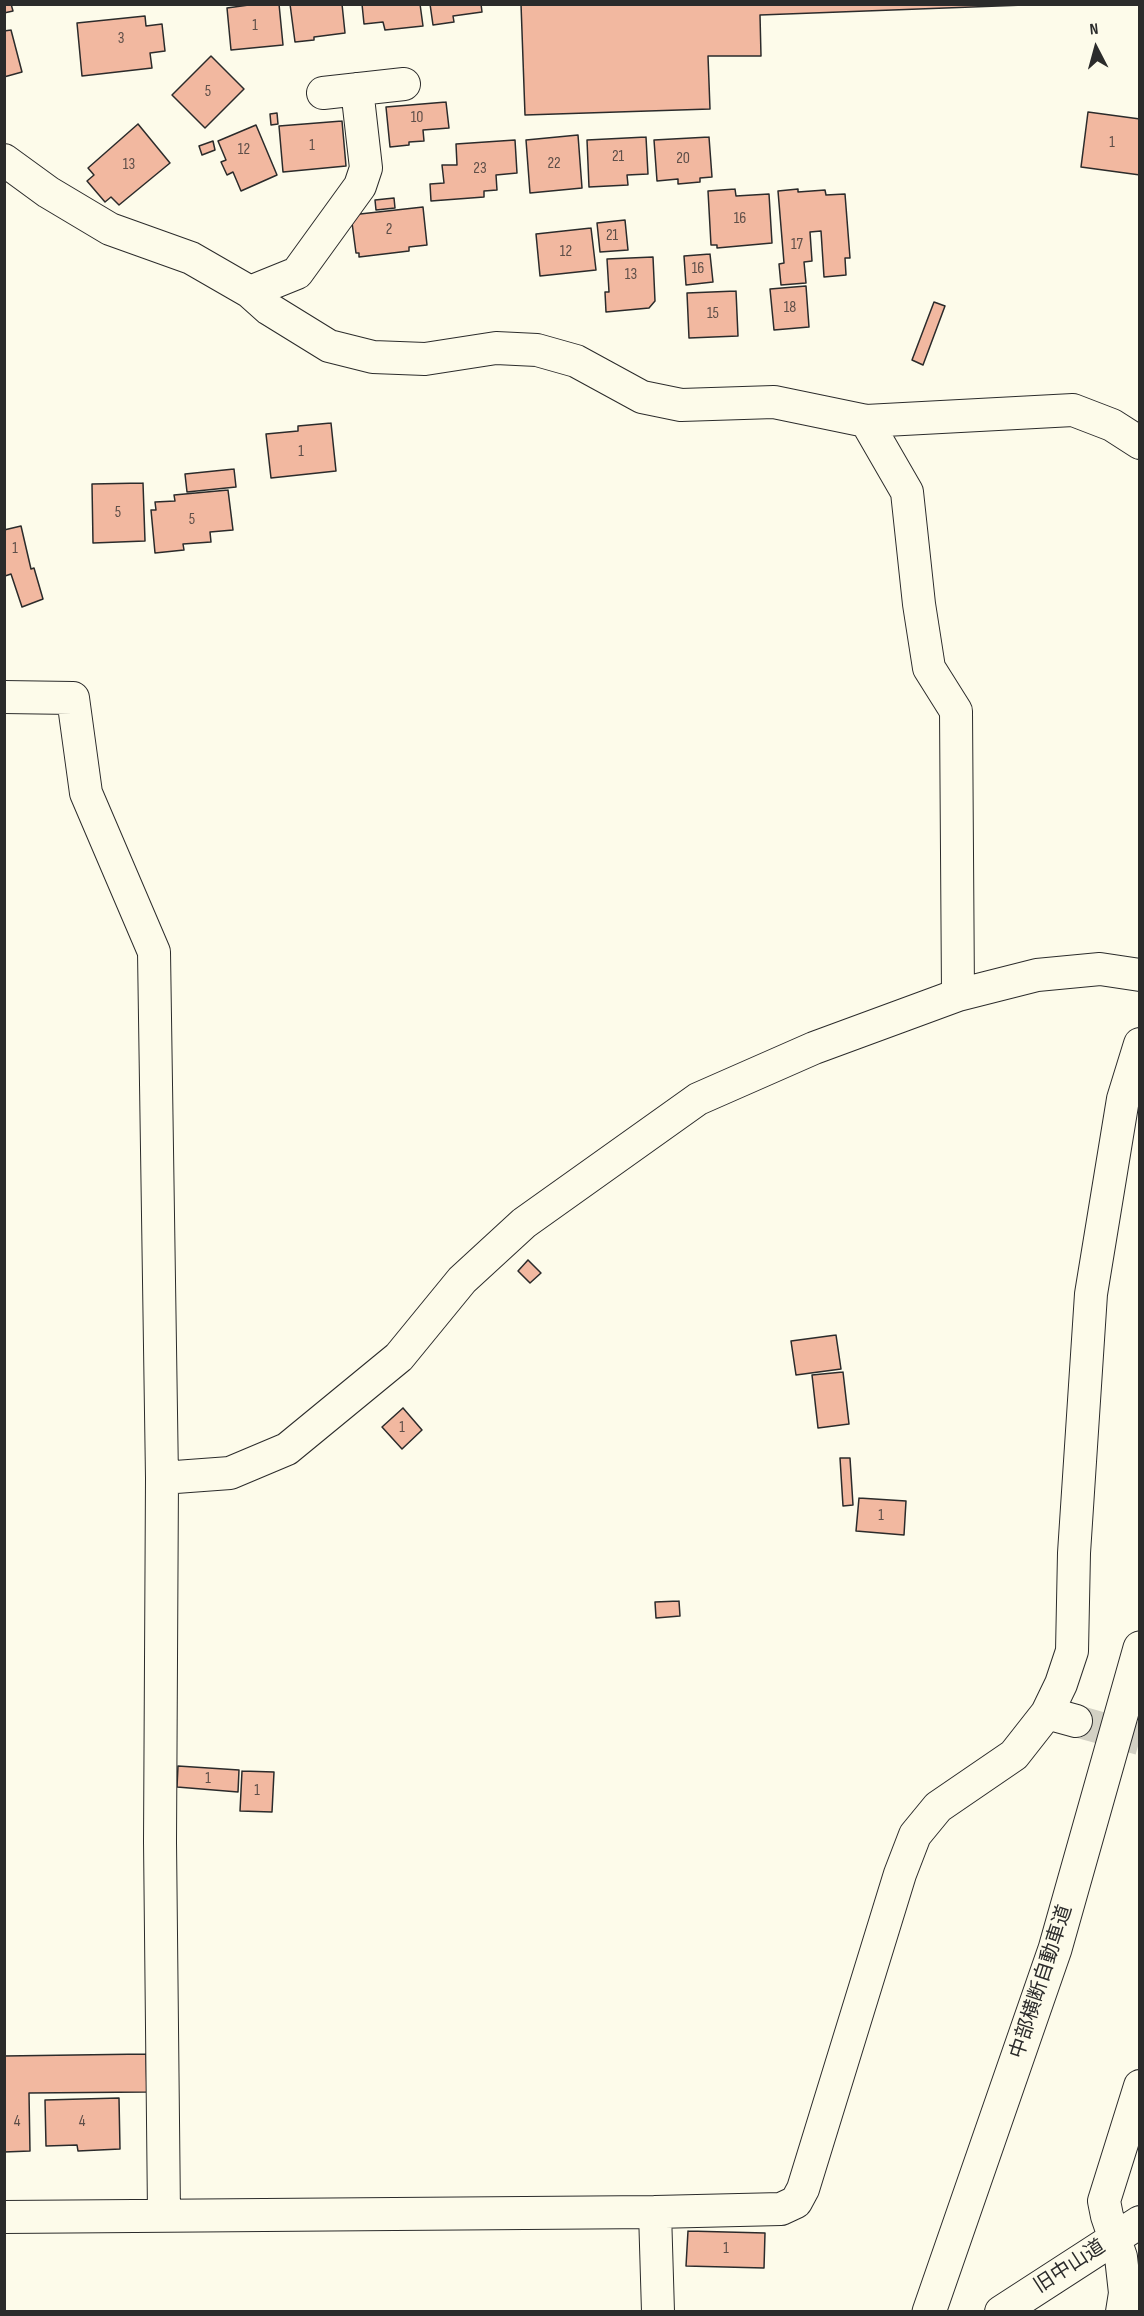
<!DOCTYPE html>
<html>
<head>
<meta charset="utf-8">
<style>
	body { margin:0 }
	#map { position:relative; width:1144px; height:2316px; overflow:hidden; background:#fdfbea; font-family:"Sofia Sans Condensed",sans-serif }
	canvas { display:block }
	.frame { position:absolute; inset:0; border:6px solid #2b2b2b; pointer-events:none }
	.north { position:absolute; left:1066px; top:18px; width:60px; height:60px; -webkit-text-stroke:4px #fdfbea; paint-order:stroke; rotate:354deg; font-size:16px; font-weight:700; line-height:24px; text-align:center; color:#2b2b2b }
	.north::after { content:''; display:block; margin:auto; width:21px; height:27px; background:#2b2b2b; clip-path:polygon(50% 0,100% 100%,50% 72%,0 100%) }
</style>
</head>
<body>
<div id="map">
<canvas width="1144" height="2316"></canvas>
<div class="frame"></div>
<div class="north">N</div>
</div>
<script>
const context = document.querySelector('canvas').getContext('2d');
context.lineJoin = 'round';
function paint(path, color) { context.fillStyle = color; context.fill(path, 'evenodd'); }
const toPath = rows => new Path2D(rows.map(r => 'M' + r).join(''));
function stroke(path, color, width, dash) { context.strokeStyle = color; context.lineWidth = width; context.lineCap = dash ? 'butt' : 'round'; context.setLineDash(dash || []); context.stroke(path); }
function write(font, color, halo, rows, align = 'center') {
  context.font = font + ' "Sofia Sans Condensed","Noto Sans JP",sans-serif'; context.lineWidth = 4.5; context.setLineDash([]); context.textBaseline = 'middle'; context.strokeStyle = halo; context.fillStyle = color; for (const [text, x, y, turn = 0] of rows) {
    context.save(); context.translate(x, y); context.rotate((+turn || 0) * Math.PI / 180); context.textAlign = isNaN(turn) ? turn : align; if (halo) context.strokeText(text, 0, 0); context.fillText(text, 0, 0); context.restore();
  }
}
const building = toPath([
	[4,4,11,4,13,11,4,13,4,4],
	[256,4,279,4,283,45,231,50,227,8,256,4],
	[290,4,342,4,345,33,314,37,314,40,295,42,290,4],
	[362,4,420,4,423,26,385,30,383,22,364,24,362,4],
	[430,4,481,4,482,12,453,16,454,22,433,25,430,4],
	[521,4,1051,4,760,15,761,56,708,56,710,109,525,115,521,4],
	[145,16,146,26,162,24,165,51,150,53,152,68,82,76,77,23,145,16],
	[11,30,22,72,4,77,4,31,11,30],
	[211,56,244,89,205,128,172,95,211,56],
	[446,102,449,128,423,130,424,141,409,142,409,145,390,147,386,107,446,102],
	[1088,112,1140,119,1140,175,1081,167,1088,112],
	[277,113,278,124,271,125,270,114,277,113],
	[342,121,346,166,283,172,279,126,342,121],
	[138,124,170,163,119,205,111,197,105,202,87,181,94,175,88,168,138,124],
	[256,125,277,175,241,191,233,172,227,175,221,162,226,160,218,141,256,125],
	[578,135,582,188,530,193,526,140,578,135],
	[646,137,648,174,627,175,628,185,589,187,587,140,646,137],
	[709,137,712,177,700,178,700,182,678,184,678,179,657,181,654,140,709,137],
	[515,140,517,173,496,175,497,190,484,191,484,197,431,201,430,184,444,183,442,165,457,165,456,144,515,140],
	[213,141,215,150,202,155,199,146,213,141],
	[735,189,736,196,769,194,772,243,717,248,717,245,711,245,708,191,735,189],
	[798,189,798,192,825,190,826,195,845,194,850,258,845,258,846,275,824,277,821,231,810,232,812,261,804,262,806,283,781,285,779,264,784,263,778,191,798,189],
	[394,198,395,208,376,210,375,200,394,198],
	[423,207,427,245,409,247,409,251,359,257,359,253,356,253,351,215,423,207],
	[625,220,628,250,600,252,597,223,625,220],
	[591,228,596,270,540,276,536,234,591,228],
	[710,254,713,282,686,285,684,256,710,254],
	[653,257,655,301,649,308,606,312,605,292,609,292,607,259,653,257],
	[806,286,809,327,774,330,770,289,806,286],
	[736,291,738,336,689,338,687,293,736,291],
	[934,302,945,306,923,365,912,360,934,302],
	[331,423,336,471,271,478,266,434,298,431,298,426,331,423],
	[234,469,236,487,187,492,185,474,234,469],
	[143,483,145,541,93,543,92,484,143,483],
	[228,490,233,530,210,532,211,542,183,544,184,550,155,553,151,510,156,510,155,502,175,501,174,495,228,490],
	[21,526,31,569,34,568,43,599,22,607,11,574,5,576,4,574,4,530,21,526],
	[528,1260,541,1273,530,1283,518,1271,528,1260],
	[836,1335,841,1369,796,1375,791,1341,836,1335],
	[843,1372,849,1424,818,1428,812,1375,843,1372],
	[403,1408,422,1430,402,1449,382,1427,403,1408],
	[840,1458,850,1458,853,1505,843,1506,840,1458],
	[859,1498,906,1501,904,1535,856,1531,859,1498],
	[679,1601,680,1616,656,1618,655,1602,679,1601],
	[178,1766,239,1770,238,1792,177,1787,178,1766],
	[242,1771,274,1772,272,1812,240,1811,242,1771],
	[146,2054,147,2092,29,2093,30,2151,4,2152,4,2056,146,2054],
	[119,2098,120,2149,78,2151,77,2145,46,2146,45,2100,119,2098],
	[688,2231,765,2233,764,2268,686,2266,688,2231]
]);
paint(building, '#f2b8a0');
stroke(building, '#2b2b2b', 1.5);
stroke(toPath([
	[1076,1721,1140,1739]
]), '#d3d1c4', 32, [32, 16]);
const minor = toPath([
	[323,93,404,84],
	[4,160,48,192,110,229,191,258,250,292,269,309,329,346,373,357,425,359,496,348,537,350,576,361,642,397,681,405,774,402,866,421,1073,410,1112,425,1140,443],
	[250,292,297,273,360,186,366,168,357,89],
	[866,421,907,492,919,604,929,668,956,711,958,995],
	[4,697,73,698,86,793,154,952,162,1478,160,1841,164,2214],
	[162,1478,230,1473,287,1449,399,1357,462,1280,524,1223,698,1099,814,1048,958,995,1037,975,1100,969,1140,975],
	[1076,1721,1047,1713,1061,1684,1072,1651,1074,1553,1091,1294,1123,1099,1140,1044],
	[655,2212,658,2312],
	[4,2217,655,2212,781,2209,796,2202,803,2189,900,1874,915,1835,938,1807,1014,1755,1047,1713],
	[1001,2312,1140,2222],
	[1122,2312,1125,2293,1121,2257,1107,2216,1104,2201,1140,2086]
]);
const motorway = toPath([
	[929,2312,1055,1949,1140,1648]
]);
stroke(minor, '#2b2b2b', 34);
stroke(motorway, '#2b2b2b', 35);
stroke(minor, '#fdfbea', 32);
stroke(motorway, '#fdfbea', 33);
write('16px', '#5d4e48', null, [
	["1",255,26],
	["3",121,39],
	["5",208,92],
	["10",417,118],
	["1",1112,143],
	["1",312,146],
	["12",244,150],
	["21",618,157],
	["20",683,159],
	["22",554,164],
	["13",129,165],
	["23",480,169],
	["16",740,219],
	["2",389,230],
	["21",612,236],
	["17",797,245],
	["12",566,252],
	["16",698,269],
	["13",631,275],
	["18",790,308],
	["15",713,314],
	["1",301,452],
	["5",118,513],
	["5",192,520],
	["1",15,549],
	["1",402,1428],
	["1",881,1516],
	["1",208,1779],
	["1",257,1791],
	["4",17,2122],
	["4",82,2122],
	["1",726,2249]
]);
write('20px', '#2b2b2b', '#fdfbea', [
	["中部横断自動車道",1042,1982,-72],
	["旧中山道",1070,2267,-33]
]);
</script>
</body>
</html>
